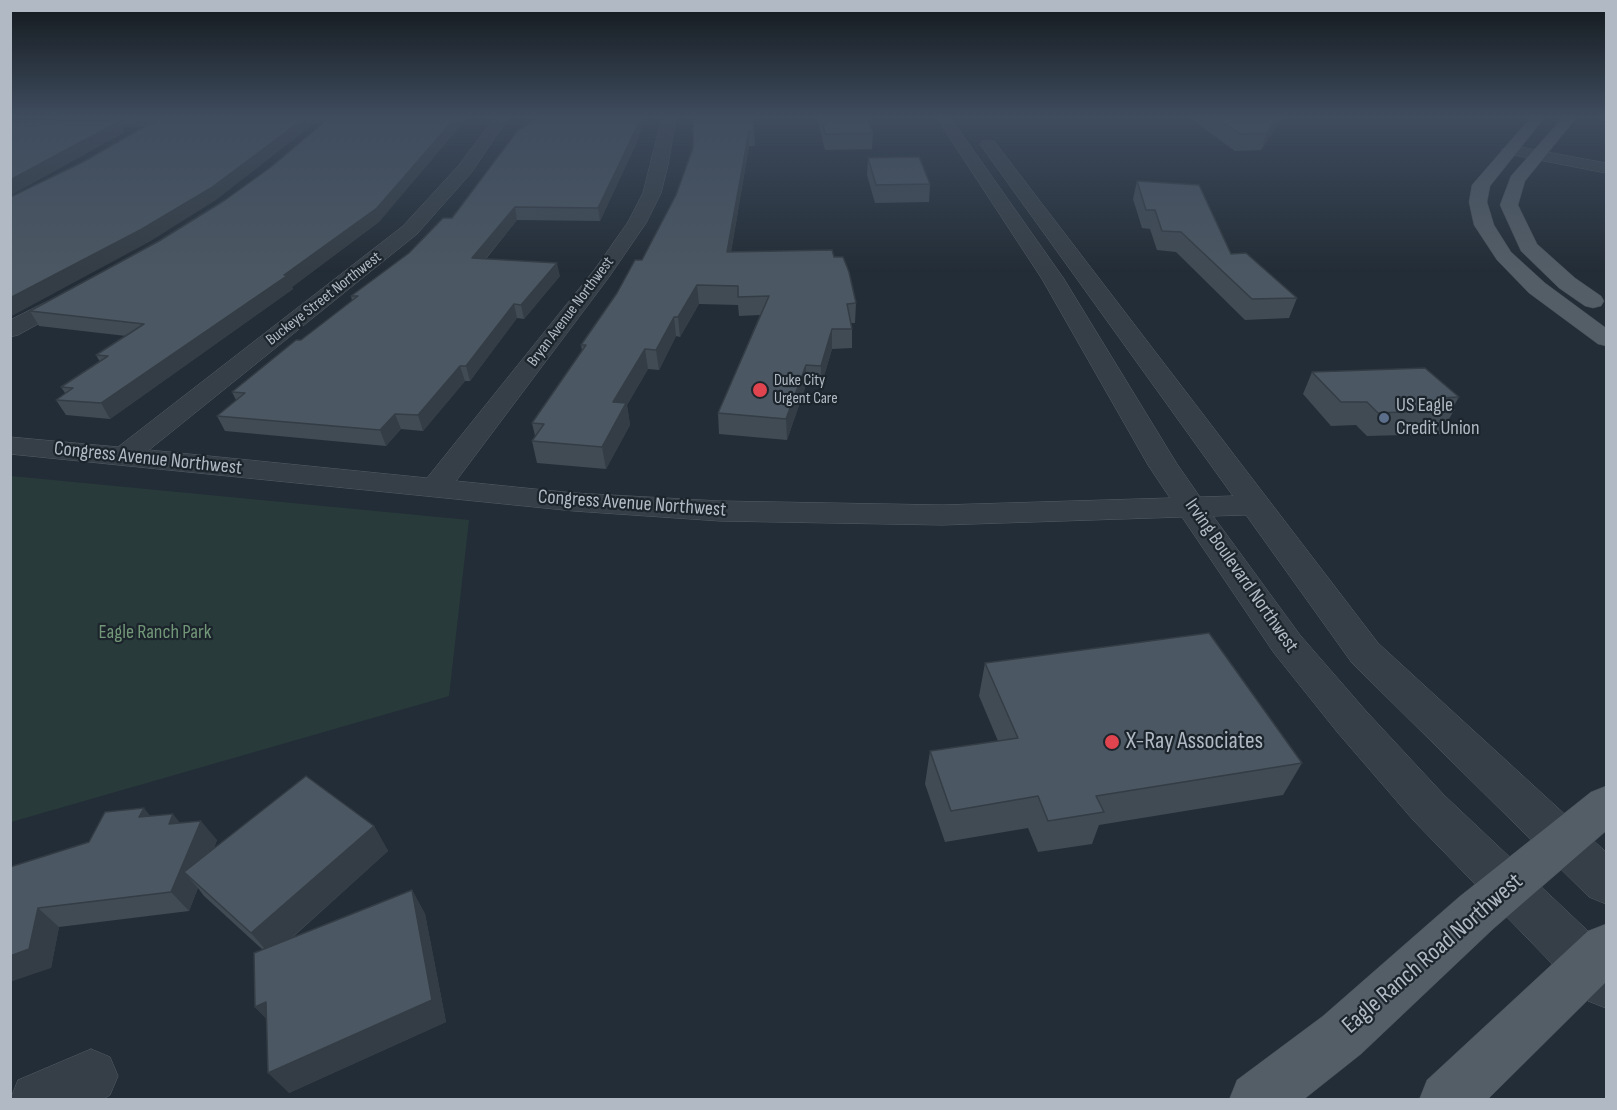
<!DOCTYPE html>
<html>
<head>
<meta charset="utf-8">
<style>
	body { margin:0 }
	#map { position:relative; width:1617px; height:1110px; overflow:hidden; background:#232d37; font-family:"Sofia Sans Condensed",sans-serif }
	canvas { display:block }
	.frame { position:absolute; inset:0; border:12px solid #b1bac4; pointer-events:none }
</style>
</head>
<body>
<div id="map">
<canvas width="1617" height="1110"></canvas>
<div class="frame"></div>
</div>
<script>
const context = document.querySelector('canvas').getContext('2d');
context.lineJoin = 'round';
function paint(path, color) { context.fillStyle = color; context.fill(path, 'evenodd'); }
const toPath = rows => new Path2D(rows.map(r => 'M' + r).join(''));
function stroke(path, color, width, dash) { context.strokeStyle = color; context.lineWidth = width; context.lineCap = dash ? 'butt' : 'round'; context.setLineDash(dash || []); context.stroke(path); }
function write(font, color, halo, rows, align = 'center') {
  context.font = font + ' "Sofia Sans Condensed",sans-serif'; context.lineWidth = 4.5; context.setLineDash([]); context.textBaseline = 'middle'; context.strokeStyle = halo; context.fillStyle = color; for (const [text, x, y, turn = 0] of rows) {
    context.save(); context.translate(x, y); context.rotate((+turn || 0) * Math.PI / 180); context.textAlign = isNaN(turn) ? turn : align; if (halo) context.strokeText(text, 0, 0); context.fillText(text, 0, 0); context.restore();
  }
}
paint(toPath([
	[11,476,469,520,449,696,11,822]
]), '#283b3a');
const minor = toPath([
	[198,117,203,118,205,121,203,124,10,129,10,121,198,117],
	[260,117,455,117,448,121,264,124,257,120,260,117],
	[495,117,509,117,471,173,417,234,149,450,427,478,595,269,628,222,643,193,662,117,676,117,668,165,661,193,646,223,609,277,456,481,574,493,720,501,942,505,1170,498,1148,465,1042,279,936,117,950,117,1064,279,1177,464,1200,497,1233,496,982,147,980,144,982,141,994,141,1378,643,1606,852,1606,904,1589,897,1352,663,1246,515,1213,516,1300,635,1366,711,1444,795,1606,948,1606,1008,1588,1001,1414,821,1338,733,1274,653,1182,517,942,525,720,521,574,511,10,454,10,437,118,447,403,226,459,165,495,117],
	[1509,145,1606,163,1606,173,1503,153,1501,150,1509,145],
	[72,289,80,291,83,296,80,301,18,335,10,337,10,320,72,289],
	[91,1049,110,1057,118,1076,110,1095,102,1100,10,1100,18,1080,91,1049]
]);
const major = toPath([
	[1531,117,1545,117,1490,186,1487,202,1494,225,1511,252,1545,283,1606,328,1606,346,1598,344,1529,293,1497,260,1474,225,1469,202,1472,185,1531,117],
	[1563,117,1577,117,1525,181,1518,205,1537,244,1575,278,1601,296,1604,301,1601,306,1593,308,1585,306,1559,288,1521,251,1500,205,1511,176,1563,117],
	[1606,786,1606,831,1493,929,1361,1054,1303,1100,1229,1100,1237,1080,1323,1016,1459,897,1591,792,1606,786],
	[1606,924,1606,982,1487,1100,1419,1100,1427,1080,1588,931,1606,924]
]);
stroke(minor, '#545d65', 1);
stroke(major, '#404851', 1);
paint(minor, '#363f47');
paint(major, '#545e67');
paint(toPath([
	[539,117,643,117,643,123,637,142,600,221,517,220,486,259,560,276,524,319,517,318,470,381,465,381,423,431,401,429,386,446,225,431,217,416,236,400,232,392,352,301,351,296,409,253,452,218],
	[753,117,755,146,749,146,731,252,834,257,856,303,855,323,851,323,852,329,852,348,832,349,821,386,806,385,787,440,719,434,718,413,760,315,739,316,738,305,699,304,680,337,676,336,659,370,648,369,627,405,630,425,606,469,537,463,532,441,535,436,532,423,582,351,581,345,642,260],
	[818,117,867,117,873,133,872,149,825,150,818,122],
	[1188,117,1283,117,1261,150,1235,151],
	[868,158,930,184,929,202,875,203,867,175],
	[1137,181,1231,254,1297,298,1289,318,1245,320,1176,252,1157,250,1150,229,1142,228,1133,199],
	[380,221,292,287,293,289,110,419,66,415,56,400,65,393,61,387,100,362,96,355,126,336,39,326,30,311],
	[1312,372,1459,397,1452,409,1454,410,1441,434,1367,436,1356,425,1331,426,1303,394],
	[985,663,1302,763,1283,795,1099,825,1092,844,1038,852,1028,828,945,842,925,784,930,751,998,741,979,696],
	[151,816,180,823,217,840,214,848,374,826,388,851,291,939,412,890,425,914,446,1022,289,1093,266,1018,255,1007,263,950,204,896,198,888,189,911,59,927,51,968,10,867,89,842]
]), '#404b54');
paint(toPath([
	[306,117,307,117,311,126,216,200,149,242,10,317,10,298],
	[456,117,468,117,380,221,292,287,293,289,110,419,101,403],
	[641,117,643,117,643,123,637,142,600,221,598,208],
	[1278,117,1283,117,1261,150,1267,133],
	[120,121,125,132,10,196,10,180],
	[749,131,749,146,728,270,727,252],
	[515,207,517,220,475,271,472,258],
	[557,263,560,276,524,319,521,305],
	[697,285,699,304,680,337,678,317],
	[514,304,517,318,470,381,466,366],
	[674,317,676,336,659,370,656,350],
	[832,329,832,349,821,386,821,366],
	[645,349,648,369,627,405,630,425,606,469,602,447,613,402],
	[806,365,806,385,787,440,786,419],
	[460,366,465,381,423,431,418,415],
	[395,414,401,429,386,446,380,430],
	[144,808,160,828,139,817],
	[173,814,189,834,169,824],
	[201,821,217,840,199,886,184,872,198,888,189,911,171,892],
	[374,826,388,851,271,956,251,933],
	[412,890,425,914,446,1022,289,1093,268,1073],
	[38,908,59,927,51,968,10,982,10,956],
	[266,1002,276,1029,255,1007]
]), '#343d45');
const building = toPath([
	[263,117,306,117,211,188,142,229,10,298,10,197,83,162,159,118,263,117],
	[330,117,456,117,377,208,284,275,288,275,101,403,56,400,73,388,61,387,108,356,96,355,144,324,30,311,159,241,225,200,271,167,330,117],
	[539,117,641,117,635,131,598,208,515,207,472,258,557,263,521,305,514,304,466,366,460,366,418,415,395,414,380,430,217,416,245,393,232,392,296,340,301,340,358,296,351,296,409,253,443,218,452,218,518,130,539,117],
	[695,117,753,117,754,131,749,131,727,252,832,250,834,257,843,257,849,272,856,303,847,304,852,329,832,329,821,366,806,365,786,419,718,413,769,296,738,297,738,286,697,285,678,317,674,317,656,350,645,349,613,402,626,403,602,447,532,441,544,424,532,423,586,345,581,345,617,293,635,260,642,260,676,195,693,148,693,122,695,117],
	[821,117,867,117,873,133,825,134,821,117],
	[1215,117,1278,117,1267,133,1240,134,1215,117],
	[120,121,10,180,10,122,120,121],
	[919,157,930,184,876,185,868,158,919,157],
	[1137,181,1199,185,1231,254,1246,253,1297,298,1252,299,1181,232,1162,231,1155,210,1146,210,1137,181],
	[1425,368,1459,397,1440,398,1454,410,1378,413,1367,402,1341,402,1312,372,1425,368],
	[1209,633,1302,763,1096,796,1104,812,1048,821,1038,796,951,811,930,751,1018,738,985,663,1209,633],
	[306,776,374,826,251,933,184,872,306,776],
	[144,808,139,817,173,814,169,824,201,821,171,892,38,908,29,949,10,956,10,867,89,842,105,812,144,808],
	[412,890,432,1000,268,1073,266,1002,255,1007,254,953,412,890]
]);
paint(building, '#4b5762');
stroke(building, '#343d45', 1.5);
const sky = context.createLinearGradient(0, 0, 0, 272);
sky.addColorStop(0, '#13191e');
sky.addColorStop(0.43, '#3f4c5e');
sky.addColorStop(1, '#3f4c5e00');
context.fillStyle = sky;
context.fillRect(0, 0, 1617, 272);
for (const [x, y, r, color] of [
	[760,390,8,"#e0444e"],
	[1384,418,6,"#5c6f8a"],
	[1112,742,8,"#e0444e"]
]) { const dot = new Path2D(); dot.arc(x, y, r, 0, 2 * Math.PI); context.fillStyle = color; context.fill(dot); stroke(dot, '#1c242c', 2); }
write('16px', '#b1bac4', '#1c242c', [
	["Buckeye Street Northwest",324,299,-38],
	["Bryan Avenue Northwest",571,312,-53]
]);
write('16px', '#b1bac4', '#1c242c', [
	["Duke City",774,381],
	["Urgent Care",774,399]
], 'left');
write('20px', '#b1bac4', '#1c242c', [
	["US Eagle",1396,406],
	["Credit Union",1396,429]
], 'left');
write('20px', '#b1bac4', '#1c242c', [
	["Congress Avenue Northwest",148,459,6],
	["Congress Avenue Northwest",632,504,4],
	["Irving Boulevard Northwest",1241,576,55]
]);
write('20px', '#729778', '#1c242c', [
	["Eagle Ranch Park",155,633]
]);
write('24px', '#b1bac4', '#1c242c', [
	["X-Ray Associates",1126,742]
], 'left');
write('24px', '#b1bac4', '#1c242c', [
	["Eagle Ranch Road Northwest",1433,954,-41]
]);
</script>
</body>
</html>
